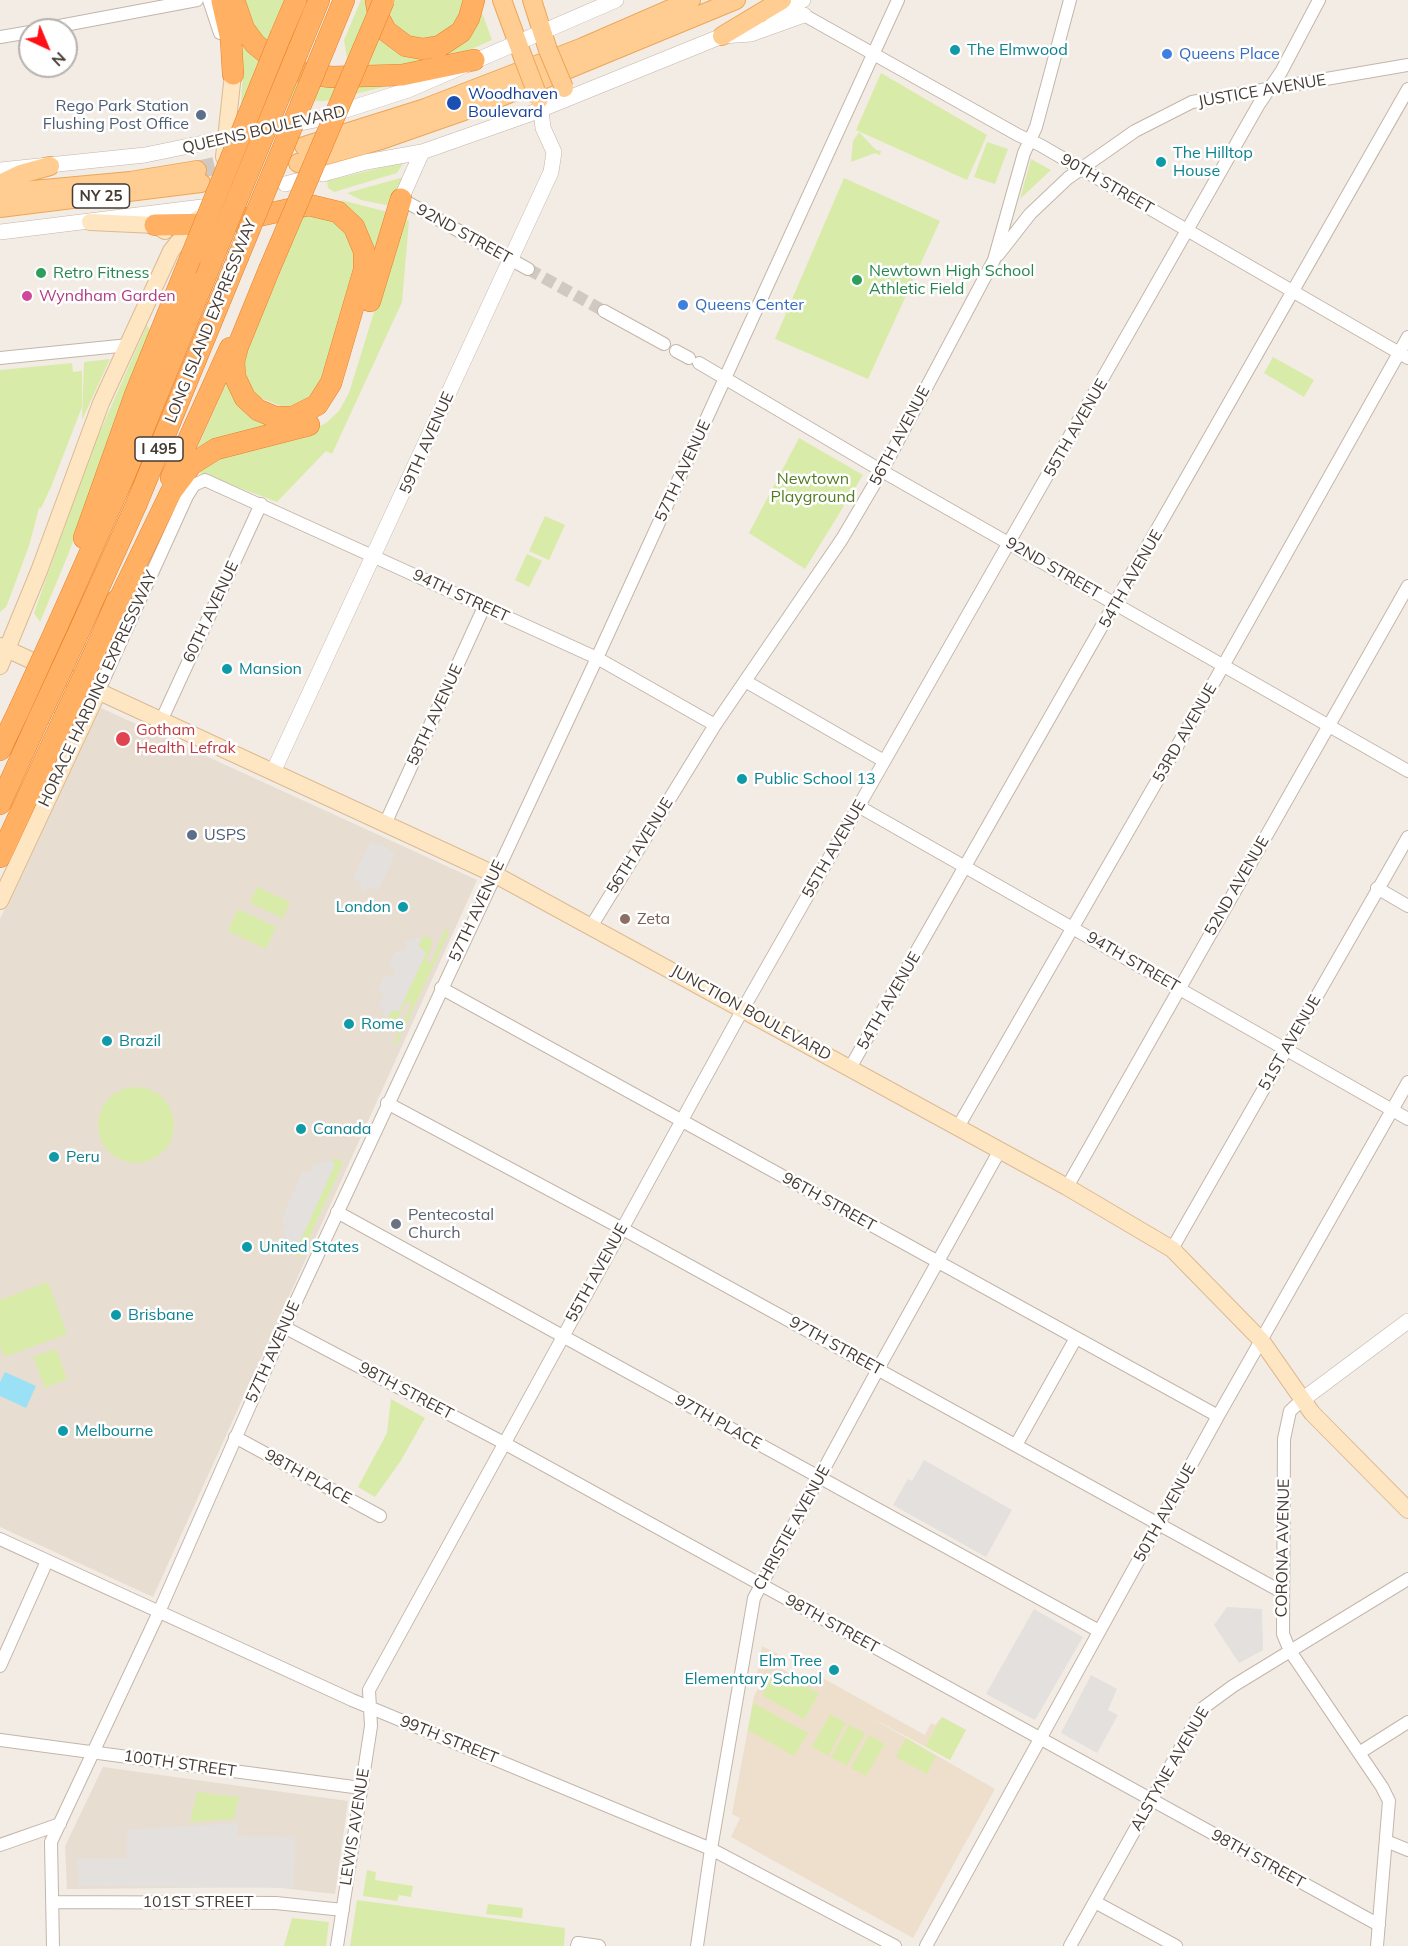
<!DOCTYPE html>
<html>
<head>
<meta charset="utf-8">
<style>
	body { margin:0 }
	#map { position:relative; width:1408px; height:1946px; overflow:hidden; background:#f3ece4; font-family:Mulish,sans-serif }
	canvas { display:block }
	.north { position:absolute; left:18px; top:18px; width:60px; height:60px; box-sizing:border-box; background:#fff; border:2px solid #b5b1ad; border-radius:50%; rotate:136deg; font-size:16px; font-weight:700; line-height:24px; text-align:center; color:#463b33 }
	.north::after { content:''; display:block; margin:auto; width:21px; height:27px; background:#ff0f16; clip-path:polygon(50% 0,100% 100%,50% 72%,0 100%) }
</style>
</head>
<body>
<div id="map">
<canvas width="1408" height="1946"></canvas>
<div class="north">N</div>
</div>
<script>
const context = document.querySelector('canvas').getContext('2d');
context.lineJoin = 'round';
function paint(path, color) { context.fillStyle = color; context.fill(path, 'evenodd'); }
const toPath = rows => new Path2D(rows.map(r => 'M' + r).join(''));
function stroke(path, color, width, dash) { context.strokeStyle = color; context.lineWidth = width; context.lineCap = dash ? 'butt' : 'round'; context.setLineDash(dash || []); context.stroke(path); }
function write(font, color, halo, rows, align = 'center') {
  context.font = font + ' Mulish,sans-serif'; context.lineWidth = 5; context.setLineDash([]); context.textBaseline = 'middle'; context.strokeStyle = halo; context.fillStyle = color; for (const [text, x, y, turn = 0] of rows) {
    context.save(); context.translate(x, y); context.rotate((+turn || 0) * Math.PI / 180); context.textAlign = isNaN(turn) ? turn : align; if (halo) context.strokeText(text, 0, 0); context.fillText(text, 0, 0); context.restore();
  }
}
paint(toPath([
	[99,707,477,880,153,1597,0,1527,0,919],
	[103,1767,348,1801,335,1894,272,1887,67,1889,65,1846]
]), '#e8ddd1');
paint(toPath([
	[762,1646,778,1654,773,1664,812,1686,819,1676,925,1735,931,1723,935,1725,942,1717,966,1730,950,1760,870,1717,995,1789,913,1938,731,1837,740,1818,732,1814,754,1696,762,1682,756,1679]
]), '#eedfcc');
paint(toPath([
	[242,0,287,0,267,48,255,30],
	[361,0,373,0,374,19,424,56,479,4,492,40,433,66,349,71,344,40],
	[389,0,469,0,465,17,440,42,410,40,391,23],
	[243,38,259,57,389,82,388,86,325,101,241,102,243,71,237,40],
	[881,73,987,135,967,180,856,130],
	[859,132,876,150,881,151,880,155,875,153,851,162,853,141],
	[987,142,1008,149,995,184,974,177],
	[1031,159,1051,170,1020,199],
	[404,162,397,173,334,192,328,188,327,181],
	[404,177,391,206,361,200,347,193],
	[844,178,940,221,868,379,775,339],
	[341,200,388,212,375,263,354,215],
	[318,211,349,227,361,264,331,372,306,407,281,410,281,406,258,397,248,385,244,368,246,349,279,276,299,215],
	[403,218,409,221,402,302,332,454,326,451,277,502,200,473,197,469,207,461,306,433,326,423,339,411,349,393],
	[147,325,151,332,68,555,40,622,34,613,91,452],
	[1273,357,1314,380,1304,397,1264,373],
	[110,359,82,420,84,362],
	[72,363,73,372,82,371,82,407,51,487,41,508,39,508,29,546,10,597,6,607,0,612,0,370],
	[227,381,283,424,211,440,209,447,196,451],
	[799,438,863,475,805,569,749,533],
	[545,516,565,525,549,560,529,551],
	[527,554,542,561,529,587,515,580],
	[257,887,290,902,283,918,250,903],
	[238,909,276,927,266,949,228,931],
	[445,929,449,932,397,1043,393,1044,412,1003,407,1001,394,1024,388,1022,387,1016,393,1010,400,1010,425,953,419,947,419,940,427,936,433,941,426,961,431,963],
	'98 1125a38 38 0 1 1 76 0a38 38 0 1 1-76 0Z',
	[332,1159,341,1160,343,1163,301,1256,298,1257,289,1248,296,1250,335,1164,331,1162],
	[48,1282,67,1334,4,1357,0,1345,0,1300],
	[56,1349,67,1379,45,1388,33,1357],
	[391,1399,425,1418,400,1462,375,1497,358,1487,387,1433],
	[776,1670,819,1694,804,1719,762,1695],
	[753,1703,808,1733,794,1756,748,1730],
	[830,1714,846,1723,828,1756,812,1747],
	[942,1717,966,1730,950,1760,925,1746],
	[849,1725,865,1733,847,1766,831,1757],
	[869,1735,885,1744,866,1776,851,1768],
	[906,1738,936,1756,927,1774,896,1757],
	[197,1792,239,1797,234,1819,190,1822],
	[367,1870,376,1872,375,1880,413,1886,411,1897,399,1895,397,1901,363,1896],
	[357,1900,565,1928,564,1946,350,1946],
	[488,1904,523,1908,522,1918,486,1914],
	[292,1918,329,1922,326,1946,284,1946]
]), '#d9eba9');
paint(toPath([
	[370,842,377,845,380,843,395,854,378,891,369,887,366,892,361,889,361,883,353,879],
	[423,937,418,945,426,953,399,1011,389,1012,388,1022,378,1000,381,1001,384,995,379,989,384,976,393,976,395,969,389,965,395,951,403,951,407,946,403,943],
	[332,1159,331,1161,335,1164,296,1250,289,1249,282,1228,285,1229,287,1225,281,1220,301,1175,303,1171,311,1172,312,1169,309,1167],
	[924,1460,1012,1510,986,1557,893,1505,908,1479,912,1481],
	[1227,1607,1262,1609,1263,1650,1239,1663,1214,1625],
	[1034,1609,1083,1637,1035,1720,986,1694],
	[1091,1675,1117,1689,1108,1710,1118,1715,1097,1753,1061,1733],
	[238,1823,237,1836,295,1837,294,1888,78,1886,77,1859,127,1858,127,1830]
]), '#e4e0dd');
paint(toPath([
	[5,1372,36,1386,26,1408,0,1396,0,1382]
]), '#9be1f6');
stroke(toPath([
	[528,269,604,311]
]), '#d0c9c1', 12, [12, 6]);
stroke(toPath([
	[197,170,241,160]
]), '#d0c9c1', 18, [18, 9]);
const minor = toPath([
	[209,0,220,33],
	[804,15,1018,135,1040,145,1408,358],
	[38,30,197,0],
	[0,37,30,32],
	[401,199,528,269],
	[998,255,1030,214,1068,178,1135,131,1192,102,1408,65],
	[604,311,664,344],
	[676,351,689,358],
	[0,358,129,345],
	[699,363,882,471,1408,771],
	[745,681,884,761],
	[98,692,187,496,194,485,205,480,597,658,715,725],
	[161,721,261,504],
	[858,806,1408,1119],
	[385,824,484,607],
	[1377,888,1408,906],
	[592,925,715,725,842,539,882,471,994,260,1024,153,1036,127,1070,0],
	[441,988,1218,1416],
	[850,1068,1408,89],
	[387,1103,621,1228,1282,1592],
	[958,1127,1218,675,1408,337],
	[1067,1187,1408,586],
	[337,1212,1099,1631],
	[1172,1249,1408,837],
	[284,1327,504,1443,1379,1925],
	[1302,1400,1290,1411,1284,1439,1283,1634,1290,1651,1382,1787,1389,1801,1377,1946],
	[235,1437,380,1516],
	[1016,1445,1076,1338],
	[0,1539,352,1700,711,1849,895,1946],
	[0,1666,47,1561],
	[0,1740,361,1788],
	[1359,1753,1408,1722],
	[1386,1841,1408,1850],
	[0,1845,60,1824],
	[53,1902,276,1903,343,1910],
	[1095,1902,1176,1946],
	[53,1946,51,1842,159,1612,291,1312,597,658,898,0],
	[337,1946,371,1726,369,1690,743,1009,1259,104,1281,72,1319,0],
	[577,1946,578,1943,599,1946],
	[697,1946,711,1849,754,1598,883,1360,1000,1150],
	[926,1946,1218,1416,1408,1082],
	[1070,1946,1203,1708,1233,1686,1408,1579]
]);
const tertiary = toPath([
	[771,15,803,0],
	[722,36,751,34,804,15],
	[0,170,145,155,315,120,408,90,616,0],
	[323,174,366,162,422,152,527,115,732,32],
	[285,184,301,180],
	[401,199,422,152],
	[0,232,202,207],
	[273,772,551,172,554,152,543,128,541,110],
	[1302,1400,1408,1321]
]);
const secondary = toPath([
	[224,157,233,74],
	[90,222,155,225,165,231],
	[0,646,494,874,1067,1187,1172,1249,1261,1340,1312,1413,1408,1510],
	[0,666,39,571,101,403,171,251,197,219],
	[0,901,98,692]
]);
const primary = toPath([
	[502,0,524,60],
	[532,0,548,50],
	[722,36,782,0],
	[304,146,425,108,583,47,691,0],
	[298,163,381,140,484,104,736,0],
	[0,184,21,174,50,166],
	[0,193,130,181,197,170],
	[0,208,201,183]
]);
const motorway = toPath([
	[234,0,244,29,255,44,277,62,304,73,331,77,402,75,474,60],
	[222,1,231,40,233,74],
	[376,1,379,18,386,31,406,46,423,49,440,46,461,32,469,18,474,0],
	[281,35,296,0],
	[326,44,344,0],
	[298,51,319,0],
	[155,225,221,224,309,205,338,212,354,227,364,251,364,270,331,383,317,405,293,417,275,417,258,410,245,398,235,377,234,361,238,346,269,270],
	[370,301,401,199],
	[171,478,230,348],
	[84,538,135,395,186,269],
	[113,612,171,492,192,464,216,449,309,425],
	[56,629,125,474,211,263],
	[76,638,136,505,238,257],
	[96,649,117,600],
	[0,750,19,710],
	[0,804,38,720],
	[0,857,64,718]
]);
stroke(minor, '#c3b5a9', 14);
stroke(tertiary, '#c3b5a9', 16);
stroke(secondary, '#dbba92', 18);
stroke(primary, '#eda658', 20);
stroke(motorway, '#e98028', 22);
stroke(minor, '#fff', 12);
stroke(tertiary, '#fff', 15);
stroke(secondary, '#ffe6c2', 16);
stroke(primary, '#ffcc91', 18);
stroke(motorway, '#ffb063', 21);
const primaryBridge = toPath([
	[548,50,564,88],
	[524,60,539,99]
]);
const motorwayBridge = toPath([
	[238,257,326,44],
	[211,263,298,51],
	[186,269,281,35],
	[269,270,384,0],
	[19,710,56,629],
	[64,718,96,649],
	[38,720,76,638]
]);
stroke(primaryBridge, '#eda658', 20, []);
stroke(motorwayBridge, '#e98028', 22, []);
stroke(primaryBridge, '#ffcc91', 18);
stroke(motorwayBridge, '#ffb063', 21);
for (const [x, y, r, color] of [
	[955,50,6,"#0f9aa8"],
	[1167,54,6,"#3f7fe0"],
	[454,103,8,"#1a4fb4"],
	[201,115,6,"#5c6f8a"],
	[1161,162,6,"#0f9aa8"],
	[41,273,6,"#2e9e5b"],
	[857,280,6,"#2e9e5b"],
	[27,296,6,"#d1479c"],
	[683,305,6,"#3f7fe0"],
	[227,669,6,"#0f9aa8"],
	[123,739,8,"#e0444e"],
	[742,779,6,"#0f9aa8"],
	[192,835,6,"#5c6f8a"],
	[403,907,6,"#0f9aa8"],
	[625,919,6,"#8d6e63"],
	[349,1024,6,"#0f9aa8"],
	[107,1041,6,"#0f9aa8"],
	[301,1129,6,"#0f9aa8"],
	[54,1157,6,"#0f9aa8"],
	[396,1224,6,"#6b7280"],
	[247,1247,6,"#0f9aa8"],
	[116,1315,6,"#0f9aa8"],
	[63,1431,6,"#0f9aa8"],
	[834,1670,6,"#0f9aa8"]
]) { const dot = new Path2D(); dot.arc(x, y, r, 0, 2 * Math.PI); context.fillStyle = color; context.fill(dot); stroke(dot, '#fff', 2); }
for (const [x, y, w] of [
	[101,196,57],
	[159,449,48]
]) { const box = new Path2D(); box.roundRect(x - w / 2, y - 12, w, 24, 4.5); context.fillStyle = '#fff'; context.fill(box); stroke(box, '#463b33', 1.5); }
write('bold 15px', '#463b33', null, [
	["NY 25",101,196],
	["I 495",159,449]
]);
write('16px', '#0d838f', '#fff', [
	["The Elmwood",967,50],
	["The Hilltop",1173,153],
	["House",1173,171],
	["Mansion",239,669],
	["Public School 13",754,779],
	["London",391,907,"right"],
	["Rome",361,1024],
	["Brazil",119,1041],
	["Canada",313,1129],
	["Peru",66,1157],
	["United States",259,1247],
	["Brisbane",128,1315],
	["Melbourne",75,1431],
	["Elm Tree",822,1661,"right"],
	["Elementary School",822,1679,"right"]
], 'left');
write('16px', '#366cbe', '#fff', [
	["Queens Place",1179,54],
	["Queens Center",695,305]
], 'left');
write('16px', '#463b33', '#fff', [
	["JUSTICE AVENUE",1262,91,-10],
	["QUEENS BOULEVARD",264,130,-13],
	["90TH STREET",1107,184,30],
	["92ND STREET",464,234,29],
	["LONG ISLAND EXPRESSWAY",211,321,-68],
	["55TH AVENUE",1076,428,-60],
	["56TH AVENUE",900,436,-62],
	["59TH AVENUE",427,443,-66],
	["57TH AVENUE",683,471,-65],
	["92ND STREET",1053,568,30],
	["54TH AVENUE",1131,579,-60],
	["94TH STREET",461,596,25],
	["60TH AVENUE",211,612,-65],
	["HORACE HARDING EXPRESSWAY",98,689,-65],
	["58TH AVENUE",435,715,-65],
	["53RD AVENUE",1185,733,-60],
	["56TH AVENUE",640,846,-58],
	["55TH AVENUE",834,849,-60],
	["52ND AVENUE",1237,886,-60],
	["57TH AVENUE",477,911,-65],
	["94TH STREET",1133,962,30],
	["54TH AVENUE",889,1001,-60],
	["JUNCTION BOULEVARD",751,1013,29],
	["51ST AVENUE",1290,1043,-60],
	["96TH STREET",829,1202,29],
	["55TH AVENUE",597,1273,-61],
	["97TH STREET",836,1346,29],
	["57TH AVENUE",273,1352,-66],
	["98TH STREET",406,1391,28],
	["97TH PLACE",718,1422,29],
	["98TH PLACE",308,1477,29],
	["50TH AVENUE",1165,1513,-61],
	["CHRISTIE AVENUE",792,1528,-61],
	["CORONA AVENUE",1283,1548,-89],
	["98TH STREET",832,1624,29],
	["99TH STREET",449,1740,22],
	["100TH STREET",180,1764,8],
	["ALSTYNE AVENUE",1170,1769,-60],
	["LEWIS AVENUE",355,1827,-81],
	["98TH STREET",1258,1859,29],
	["101ST STREET",198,1902]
]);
write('16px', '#164399', '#fff', [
	["Woodhaven",468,94],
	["Boulevard",468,112]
], 'left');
write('16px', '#4e5e75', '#fff', [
	["Rego Park Station",189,106],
	["Flushing Post Office",189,124],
	["USPS",204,835,"left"]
], 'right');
write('16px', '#27864d', '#fff', [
	["Newtown High School",869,271],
	["Athletic Field",869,289],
	["Retro Fitness",53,273]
], 'left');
write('16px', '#b23c85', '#fff', [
	["Wyndham Garden",39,296]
], 'left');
write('16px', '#547c22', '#fff', [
	["Newtown",813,479],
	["Playground",813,497]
]);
write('16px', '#be3a42', '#fff', [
	["Gotham",136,730],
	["Health Lefrak",136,748]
], 'left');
write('16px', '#785e54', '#fff', [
	["Zeta",637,919]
], 'left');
write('16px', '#5b616d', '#fff', [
	["Pentecostal",408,1215],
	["Church",408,1233]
], 'left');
</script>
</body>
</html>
